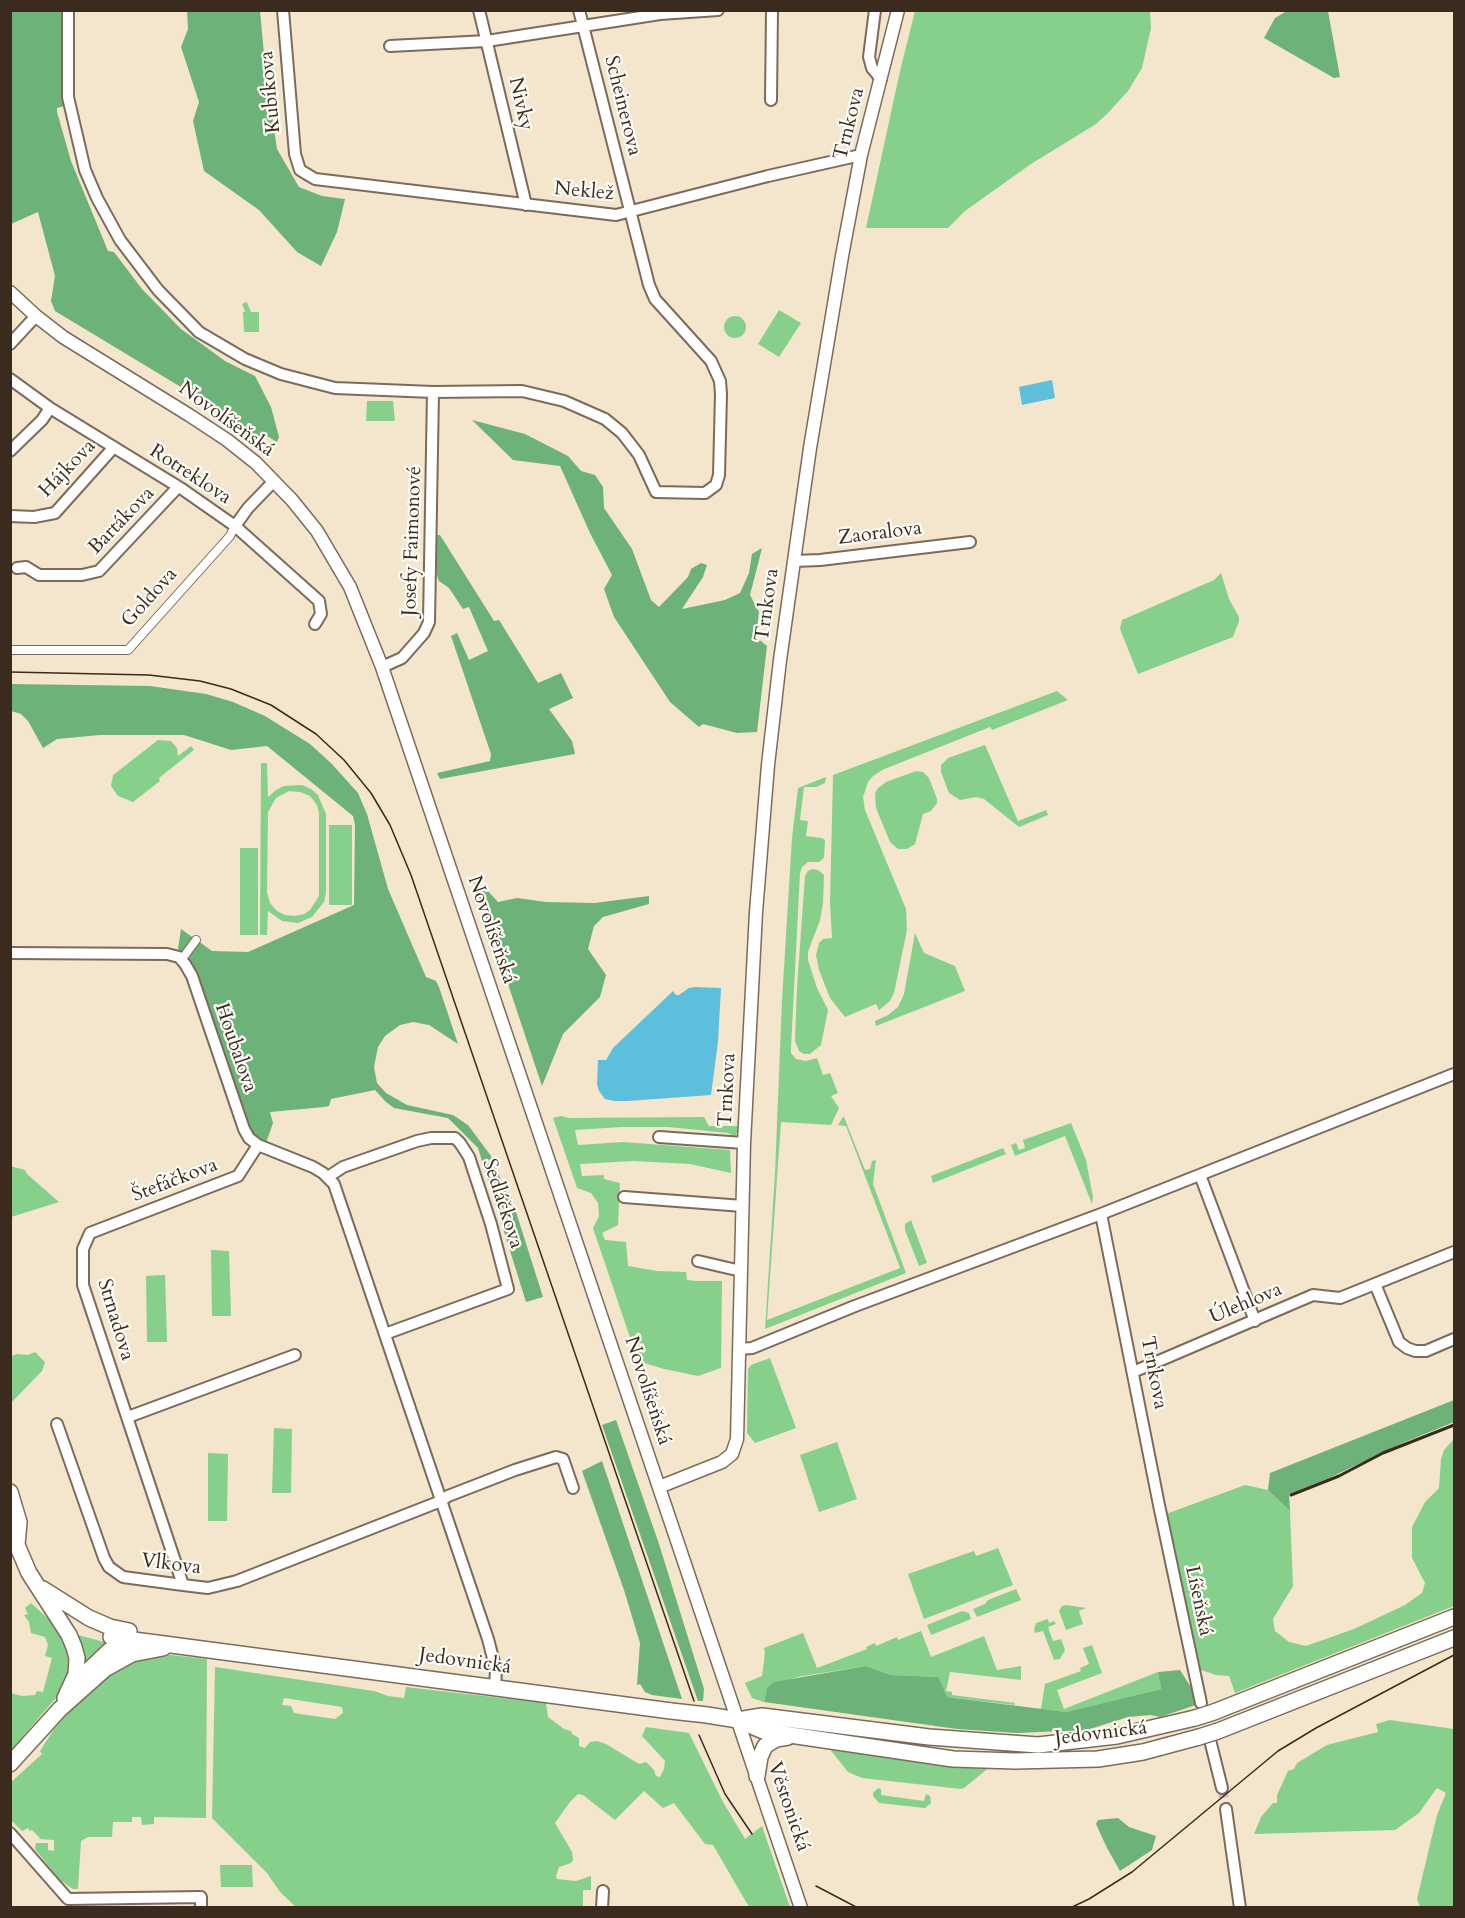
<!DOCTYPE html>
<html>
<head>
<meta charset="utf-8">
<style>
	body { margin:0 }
	#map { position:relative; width:1465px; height:1918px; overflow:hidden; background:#f4e5cd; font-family:Cardo,serif }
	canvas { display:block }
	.frame { position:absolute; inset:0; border:12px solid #3b2a1e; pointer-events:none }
</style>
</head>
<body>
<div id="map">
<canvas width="1465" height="1918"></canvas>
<div class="frame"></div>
</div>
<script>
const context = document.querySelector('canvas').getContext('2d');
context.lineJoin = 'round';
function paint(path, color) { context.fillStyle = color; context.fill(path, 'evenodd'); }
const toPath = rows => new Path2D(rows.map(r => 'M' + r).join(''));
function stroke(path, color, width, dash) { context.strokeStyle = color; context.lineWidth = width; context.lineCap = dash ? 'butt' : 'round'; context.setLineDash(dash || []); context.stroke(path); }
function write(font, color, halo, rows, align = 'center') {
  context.font = font + ' Cardo,serif'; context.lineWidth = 4.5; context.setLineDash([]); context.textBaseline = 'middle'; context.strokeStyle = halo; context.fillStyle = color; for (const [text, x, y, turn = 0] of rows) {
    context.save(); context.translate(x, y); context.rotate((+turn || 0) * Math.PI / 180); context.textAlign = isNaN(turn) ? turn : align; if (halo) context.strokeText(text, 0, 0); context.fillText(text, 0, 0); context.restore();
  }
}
paint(toPath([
	[915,11,1150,11,1151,28,1142,68,1128,91,1108,113,1096,124,1031,164,986,196,965,211,948,228,866,228,900,71],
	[247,302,251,312,259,312,259,332,244,332,243,312,245,312,242,304],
	[779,310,801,323,779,357,758,344],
	'724 327a11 11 0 1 1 22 0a11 11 0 1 1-22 0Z',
	[367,401,393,401,395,421,366,421],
	[1221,573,1229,599,1239,617,1239,621,1233,637,1138,674,1120,629,1122,620,1214,580],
	[1057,691,1068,700,992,730,990,727,882,770,872,777,868,782,863,797,865,810,906,909,907,930,894,993,890,1001,879,1010,876,1004,845,1017,830,998,819,970,816,955,819,943,823,939,832,938,830,903,833,775],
	[158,740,171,741,177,748,178,756,191,746,194,750,159,778,160,781,133,802,118,796,111,786,113,775],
	[985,745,1018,821,1046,810,1048,815,1019,827,984,799,976,797,960,800,949,793,941,772,941,765,948,758],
	[261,763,267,763,268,797,276,790,284,786,302,785,311,789,318,795,326,814,326,892,324,902,312,917,298,923,282,921,268,911,267,935,260,935],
	[289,791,300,792,310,796,317,805,319,813,319,896,310,910,304,914,295,916,285,915,277,911,270,903,267,892,268,812,276,798],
	[916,771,923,772,929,778,937,799,937,803,931,811,923,814,915,844,907,849,898,849,890,842,876,808,875,793,878,788,886,782],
	[826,777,825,783,816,787,804,787,800,820,808,821,806,836,822,838,825,840,824,858,819,862,808,862,802,867,800,873,791,1048,791,1053,796,1059,806,1061,817,1058,823,1075,830,1073,838,1093,831,1096,839,1108,831,1125,781,1122,767,1320,900,1268,846,1126,838,1125,843,1117,844,1117,865,1170,870,1169,872,1161,876,1160,873,1184,906,1273,765,1329,775,1173,782,1000,792,838,798,788],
	[329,825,352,825,352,905,329,905],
	[240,848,258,848,258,935,240,935],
	[813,869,818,870,824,875,823,903,820,920,808,952,808,960,817,988,828,1010,821,1045,810,1054,804,1054,799,1051,795,1041,797,987,805,876,808,871],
	[915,933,924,953,955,966,965,991,876,1026,875,1021,888,1015,898,1007,904,994],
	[561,1116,569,1118,704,1117,709,1126,739,1126,736,1135,732,1135,728,1133,668,1127,622,1127,575,1130,578,1145,623,1142,730,1150,731,1173,690,1164,633,1161,580,1164,582,1176,604,1175,604,1179,620,1183,618,1225,602,1233,605,1240,626,1242,628,1266,657,1271,686,1272,687,1280,696,1281,722,1281,721,1368,698,1376,664,1369,638,1361,593,1228,599,1216,598,1203,591,1193,577,1188,553,1118],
	[1071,1123,1086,1160,1093,1197,1092,1204,1065,1136,1015,1156,1011,1145,1016,1143,1019,1150,1025,1148,1023,1140],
	[1003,1148,1006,1154,933,1183,931,1176],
	[10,1166,25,1170,27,1174,59,1202,11,1217],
	[911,1220,927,1263,919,1266,905,1230,905,1224],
	[211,1250,229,1251,231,1316,212,1316],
	[165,1275,167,1342,147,1342,146,1276],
	[35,1352,45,1362,42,1371,11,1403,11,1356,17,1354,28,1355],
	[770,1358,796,1428,755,1443,747,1433,748,1369,751,1365],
	[274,1428,292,1429,291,1493,272,1493],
	[1454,1439,1454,1606,1235,1693,1229,1676,1216,1675,1201,1670,1166,1514,1245,1485,1268,1490,1290,1511,1293,1586,1273,1619,1275,1631,1289,1642,1306,1646,1354,1629,1405,1605,1422,1593,1425,1583,1412,1558,1412,1527,1425,1502,1439,1488,1441,1459,1444,1450],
	[837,1442,857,1499,819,1512,800,1455],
	[208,1453,228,1454,227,1521,208,1521],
	[998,1548,1013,1585,924,1619,908,1574,974,1551,976,1556],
	[1016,1589,1021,1600,977,1617,973,1609,985,1604,988,1600],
	[31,1603,57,1627,74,1663,62,1691,11,1750,11,1693,22,1696,35,1695,37,1691,43,1692,52,1658,45,1656,48,1645,45,1637,31,1633,29,1622,24,1615,28,1614,25,1608],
	[1066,1605,1086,1608,1079,1611,1083,1624,1066,1630,1059,1611,1062,1606],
	[962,1611,969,1613,971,1619,931,1635,927,1625],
	[1048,1619,1049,1623,1054,1621,1056,1624,1048,1627,1053,1641,1061,1639,1065,1650,1060,1659,1054,1660,1043,1631,1035,1633,1034,1630,1036,1623],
	[921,1631,931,1657,984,1636,997,1670,1021,1666,1021,1680,950,1672,946,1691,952,1692,952,1695,1015,1703,1015,1705,947,1697,939,1677,891,1675,866,1666,797,1677,767,1688,764,1702,752,1698,745,1683,762,1676,765,1653,764,1648,803,1633,817,1668,867,1649,866,1647,875,1643,876,1646,897,1637,898,1640],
	[78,1635,108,1643,84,1666,78,1636],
	[1092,1645,1102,1673,1057,1690,1064,1709,1158,1672,1161,1689,1066,1712,1041,1709,1045,1684,1081,1671,1080,1668,1089,1664,1083,1648],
	[153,1653,207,1659,206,1818,154,1817,154,1824,142,1825,141,1817,132,1817,132,1822,113,1822,112,1837,88,1837,81,1841,78,1889,73,1889,60,1880,35,1849,36,1843,48,1843,48,1850,54,1851,54,1840,39,1839,40,1838,32,1830,30,1831,28,1828,22,1831,11,1820,10,1783,42,1754,40,1751,54,1729,98,1680,116,1667],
	[215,1667,374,1691,388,1696,404,1698,406,1687,546,1703,548,1717,564,1729,571,1731,572,1734,579,1738,579,1746,585,1748,590,1742,597,1741,606,1744,639,1764,646,1762,654,1770,656,1776,660,1777,664,1769,665,1761,642,1736,646,1727,689,1733,723,1802,745,1839,762,1826,790,1907,749,1907,713,1845,705,1844,674,1803,663,1808,644,1791,615,1820,583,1795,578,1794,570,1802,555,1823,572,1852,573,1860,571,1863,559,1867,556,1876,557,1879,576,1881,591,1876,591,1890,583,1890,583,1907,296,1907,280,1892,267,1873,212,1818],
	[284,1698,342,1707,343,1713,335,1719,294,1713,291,1706,282,1705],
	[1390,1720,1454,1729,1454,1907,1420,1907,1417,1899,1437,1815,1446,1793,1437,1788,1419,1813,1395,1830,1254,1834,1261,1817,1273,1803,1277,1803,1277,1795,1288,1771,1294,1769,1297,1763,1327,1745,1378,1732,1376,1724],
	[829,1748,991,1766,964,1788,961,1789,862,1778,848,1772],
	[878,1788,881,1789,881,1795,924,1801,926,1794,930,1796,931,1803,925,1808,879,1803,873,1796,873,1793],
	[220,1865,252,1865,253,1887,221,1887]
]), '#87d08c');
paint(toPath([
	[11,11,64,11,65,106,57,108,57,112,71,161,108,251,114,252,142,289,181,329,225,361,255,376,271,407,279,437,277,442,262,433,266,446,214,407,55,311,51,301,55,276,38,212,11,224],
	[187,11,260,11,266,76,277,149,299,187,322,196,345,199,337,232,321,266,297,252,259,210,204,171,193,121,199,102,181,47,188,29],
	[1287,11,1328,11,1340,77,1334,78,1264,38,1275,18],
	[472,420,525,434,568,456,581,471,595,475,603,487,604,508,632,549,651,600,659,607,688,577,691,569,701,563,707,565,703,577,682,609,725,600,740,593,749,573,752,554,762,548,750,595,759,612,756,637,767,646,757,732,737,733,703,724,699,727,670,702,614,617,604,589,612,575,590,533,560,466,513,460],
	[436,535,440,535,494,621,499,620,538,683,561,673,573,698,549,709,572,741,575,754,440,779,437,773,490,761,491,754,451,636,457,633,469,660,488,651,469,607,463,609,449,588,439,581,437,576],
	[10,684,150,686,206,694,233,702,265,716,310,744,331,763,358,793,367,814,388,889,426,977,436,981,439,987,458,1044,429,1025,413,1022,400,1025,385,1036,378,1047,374,1067,377,1083,386,1093,407,1105,453,1115,468,1125,491,1156,506,1192,510,1193,543,1297,526,1302,478,1148,448,1118,394,1108,386,1102,375,1090,331,1099,329,1106,324,1107,270,1112,273,1123,266,1143,255,1136,244,1114,191,964,178,949,181,929,212,951,248,952,354,905,355,825,353,816,267,746,231,750,184,735,100,735,57,739,43,748,28,721,21,714,11,711],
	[473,879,487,890,498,902,517,898,546,902,595,903,649,896,649,904,603,917,594,926,588,949,606,975,600,997,563,1034,542,1086],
	[1454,1400,1454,1422,1405,1442,1327,1479,1289,1494,1290,1511,1268,1490,1270,1473],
	[616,1420,659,1544,704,1689,703,1701,698,1701,602,1425],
	[602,1461,682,1699,652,1695,645,1692,640,1684,637,1685,640,1643,624,1590,582,1471],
	[866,1666,891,1675,939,1677,947,1697,1066,1712,1161,1689,1158,1672,1180,1670,1192,1689,1196,1705,1160,1717,1150,1715,1128,1717,1087,1730,1017,1733,957,1729,764,1702,767,1688,774,1682],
	[1118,1818,1129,1827,1156,1836,1152,1850,1120,1871,1107,1848,1096,1824,1098,1820]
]), '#6db278');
paint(toPath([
	[1052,380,1055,398,1022,405,1019,387],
	[695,987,721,988,718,1042,711,1095,628,1101,614,1101,605,1099,599,1091,597,1084,598,1060,606,1060,613,1048,673,991,676,995,679,995,689,988]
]), '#5ebfdd');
stroke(toPath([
	[1222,1788,1226,1809]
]), '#cfc0aa', 10, [10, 5]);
const pedestrian = toPath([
	[10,650,128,650,230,536,235,526],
	[182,959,196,940]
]);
const minor = toPath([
	[68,10,68,97,85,170,97,198,120,240,158,290,199,332,245,359,281,374,335,388,433,392,522,391,564,401,605,419,622,433,639,455,656,492,705,493,716,485,719,475,721,394,720,381,711,361,655,299,649,285,579,10],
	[283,10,295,154,300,170,315,179,616,215,768,176,861,155],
	[479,10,526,205],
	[875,10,869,57,872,68,881,79],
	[390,46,487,41,660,14,718,10],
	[771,100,772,10],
	[10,344,36,316],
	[10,379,50,408,182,489,235,526,319,601,321,614,315,624],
	[10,451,42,420,50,408],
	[10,516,34,517,55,513,114,447],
	[235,526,248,508,274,481],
	[794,561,820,560,970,542],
	[17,568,26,567,39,575,82,575,99,571,178,487],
	[382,667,402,658,424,633,429,622,433,392],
	[10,953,167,954,179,957,185,964,192,976,244,1129,249,1138,258,1145,313,1167,323,1173,334,1184,488,1639,496,1670,495,1687],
	[659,1137,744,1143],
	[1200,1175,1255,1321],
	[328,1177,343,1167,417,1141,431,1138,455,1138,460,1143,469,1157,491,1224,508,1289,385,1334],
	[624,1197,743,1206],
	[1101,1214,1159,1505,1201,1703],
	[698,1261,741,1271],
	[1375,1284,1399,1342,1407,1348,1415,1351,1426,1351,1454,1339],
	[739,1349,752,1348,855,1306,1101,1214,1454,1074],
	[1133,1372,1313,1295,1340,1298,1454,1252],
	[128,1417,295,1355],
	[57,1424,104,1558,109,1567,123,1577,183,1585,208,1588,237,1581,441,1501,448,1496,515,1470,556,1457,563,1459,573,1488],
	[183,1585,83,1285,83,1249,90,1233,238,1176,258,1145],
	[1210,1740,1222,1788],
	[1226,1809,1240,1908],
	[10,1833,68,1899,201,1897,201,1908],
	[602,1908,603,1891]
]);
const tertiary = toPath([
	[10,292,36,316,63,337,189,415,227,440,256,463,292,500,317,531,350,587,382,667,801,1908],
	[659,1487,722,1462,732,1454,737,1439,744,1143,756,912,768,765,780,660,810,448,842,256,861,155,898,10]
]);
const secondary = toPath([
	[10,1492,19,1522,17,1545],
	[10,1535,17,1545,29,1573,69,1635,74,1647,77,1658,76,1674,65,1698],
	[43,1589,89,1618,110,1627,129,1631],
	[111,1637,671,1711],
	[86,1673,109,1651,128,1640],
	[1214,1712,1454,1617],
	[707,1715,738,1720,762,1716,929,1737,1038,1745,1117,1736,1195,1718],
	[738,1720,763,1731,953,1759,1015,1761,1098,1759,1143,1752,1199,1737],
	[1218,1731,1454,1638],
	[10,1764,60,1709,105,1669,132,1654,163,1648],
	[757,1776,760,1757,765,1746,776,1739,788,1737]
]);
stroke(pedestrian, '#7c6b5b', 10);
stroke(minor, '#7c6b5b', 14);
stroke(tertiary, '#7c6b5b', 15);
stroke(secondary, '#7c6b5b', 18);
stroke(pedestrian, '#fff', 8);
stroke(minor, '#fff', 10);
stroke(tertiary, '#fff', 12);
stroke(secondary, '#fff', 15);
stroke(toPath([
	[10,672,149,675,200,681,231,689,271,705,316,734,344,760,371,793,390,825,411,875,694,1701],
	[699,1735,725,1794,752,1834],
	[816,1886,858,1908],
	[1070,1908,1089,1899,1132,1872,1278,1751,1316,1728,1454,1655]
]), '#3b2a1e', 1.5);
stroke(toPath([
	[1291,1495,1339,1476,1383,1453,1454,1425]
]), '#3b2a1e', 3);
const secondaryBridge = toPath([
	[671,1711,707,1715],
	[1195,1718,1214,1712],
	[1199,1737,1218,1731]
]);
stroke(secondaryBridge, '#7c6b5b', 18, []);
stroke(secondaryBridge, '#fff', 15);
write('20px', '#3b2a1e', '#fdfcf7', [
	["Kubíkova",271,92,-95],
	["Nivky",520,104,77],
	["Scheinerova",622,106,76],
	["Trnkova",850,124,-76],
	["Neklež",584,192,5],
	["Novolíšeňská",226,420,36],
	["Hájkova",68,469,-46],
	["Rotreklova",190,475,33],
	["Bartákova",122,521,-46],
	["Zaoralova",880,534,-7],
	["Josefy Faimonové",413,541,-88],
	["Goldova",150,598,-48],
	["Trnkova",768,605,-82],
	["Novolíšeňská",491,930,71],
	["Houbalova",235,1048,71],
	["Trnkova",728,1090,-87],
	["Štefáčkova",175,1181,-21],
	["Sedláčkova",502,1204,72],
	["Úlehlova",1246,1304,-23],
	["Strnadova",115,1320,73],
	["Trnkova",1153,1373,79],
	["Novolíšeňská",647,1391,72],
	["Vlkova",171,1565,7],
	["Líšeňská",1198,1601,78],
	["Jedovnická",465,1662,8],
	["Jedovnická",1101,1734,-7],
	["Věstonická",788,1807,71]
]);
</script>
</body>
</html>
